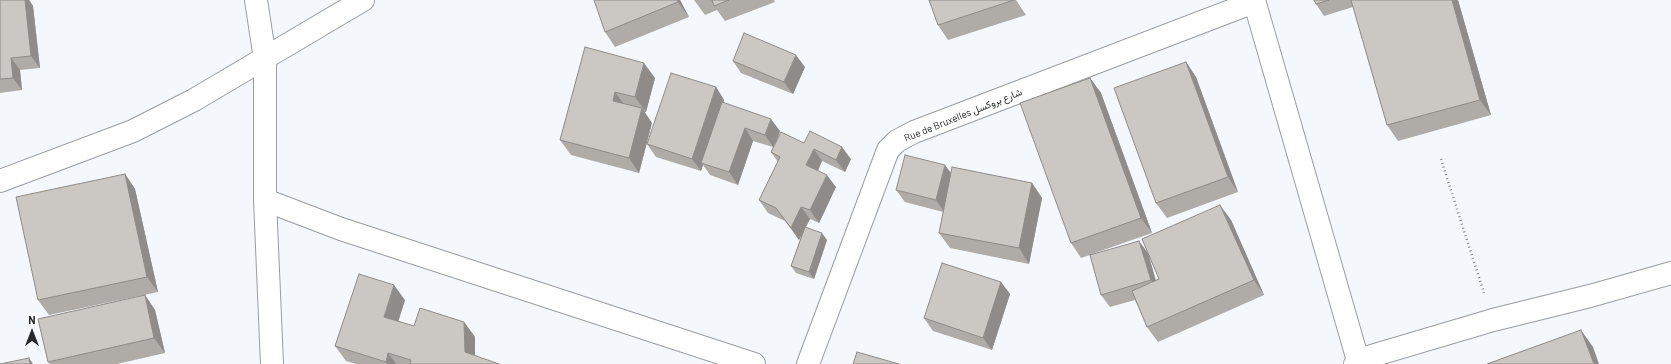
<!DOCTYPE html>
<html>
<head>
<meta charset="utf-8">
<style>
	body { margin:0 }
	#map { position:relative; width:1671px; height:364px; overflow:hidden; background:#f4f8fd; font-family:Barlow,sans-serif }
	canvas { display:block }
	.north { position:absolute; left:12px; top:312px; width:40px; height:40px; -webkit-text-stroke:3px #fff; paint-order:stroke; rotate:0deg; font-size:11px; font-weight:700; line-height:16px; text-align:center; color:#27292a }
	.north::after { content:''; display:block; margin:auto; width:14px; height:18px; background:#27292a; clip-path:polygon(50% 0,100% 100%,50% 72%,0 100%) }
</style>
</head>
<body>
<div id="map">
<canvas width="1671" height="364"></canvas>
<div class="north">N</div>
</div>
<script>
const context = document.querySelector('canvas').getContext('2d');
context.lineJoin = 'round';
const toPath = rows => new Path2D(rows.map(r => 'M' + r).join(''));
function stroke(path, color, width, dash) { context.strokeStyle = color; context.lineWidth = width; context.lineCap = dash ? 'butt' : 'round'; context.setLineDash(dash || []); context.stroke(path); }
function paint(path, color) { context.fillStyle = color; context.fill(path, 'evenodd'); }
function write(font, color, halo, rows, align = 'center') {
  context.font = font + ' Barlow,Vazirmatn,sans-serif'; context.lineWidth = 4; context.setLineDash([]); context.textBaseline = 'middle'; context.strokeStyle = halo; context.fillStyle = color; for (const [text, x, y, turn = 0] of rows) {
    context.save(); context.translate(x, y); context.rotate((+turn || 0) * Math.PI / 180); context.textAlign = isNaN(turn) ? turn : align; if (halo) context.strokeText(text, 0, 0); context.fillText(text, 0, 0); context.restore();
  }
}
const minor = toPath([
	[256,0,265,59,265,200,272,364],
	[1254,0,1359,364],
	[0,181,133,131,194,100,363,0],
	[265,200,341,229,754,364],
	[808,364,888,150,897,141,914,132,1254,2],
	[1355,364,1358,360,1493,320,1590,296,1671,273]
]);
stroke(minor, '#999da1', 24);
stroke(toPath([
	[1441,159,1484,293]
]), '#878a8d', 2.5, [1, 3]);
stroke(minor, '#fff', 22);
paint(toPath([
	[0,0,29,0,33,6,40,68,20,70,22,90,0,93],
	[680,0,689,17,615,47,605,32],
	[694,0,774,0,775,2,725,21,717,10,705,15],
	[929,0,1016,0,1026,15,948,40,938,25],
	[1314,0,1458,0,1491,115,1398,141,1387,125,1353,7,1324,16,1316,4],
	[585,47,655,78,646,112,644,112,652,123,639,173,571,155,560,140],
	[733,61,805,67,793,94,741,73],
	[1186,62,1196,77,1238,192,1167,218,1156,203],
	[1090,78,1101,93,1152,233,1092,254,1147,253,1231,220,1264,295,1158,342,1147,327,1135,300,1110,307,1101,295,1090,255,1081,258,1071,243],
	[1148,253,1159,279,1156,280],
	[716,87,724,100,723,103,780,131,776,143,804,143,851,159,845,172,822,161,818,171,836,187,819,223,810,219,806,227,827,240,814,279,796,273,791,266,802,234,799,240,785,221,768,213,759,200,778,162,771,152,773,147,753,141,738,185,710,175,703,165,701,171,656,157,647,144],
	[951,173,1032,183,1042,198,1029,264,950,248,939,233,943,212,905,202,896,190],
	[125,174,135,189,158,292,49,315,38,300],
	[1001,282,1010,294,992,350,933,331,924,318],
	[145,295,155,310,165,353,117,364,50,364,48,362],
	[405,300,398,321,414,326,464,322,475,337,475,356,499,364,356,364,346,361,335,346]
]), '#afaba7');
paint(toPath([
	[25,0,29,0,33,6,40,68,31,56],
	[677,0,680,0,689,17,678,2],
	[1452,0,1458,0,1491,115,1480,100],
	[796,55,805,67,793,94,784,82],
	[11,58,20,70,22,90,13,78],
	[1186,62,1196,77,1238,192,1228,177],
	[644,63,655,78,646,112,635,97],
	[1090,78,1101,93,1152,233,1141,218],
	[716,87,724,100,703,163,701,163,703,165,701,171,692,159],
	[615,92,626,107,613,101],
	[642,108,652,123,639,173,629,158],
	[771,119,780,131,774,148,765,135],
	[745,128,753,141,738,185,729,172],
	[842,147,851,159,845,172,836,160],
	[814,149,822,161,815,177,806,165],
	[945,165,954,177,945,213,936,200],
	[125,174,135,189,158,292,147,277],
	[827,175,836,187,819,223,810,210],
	[1032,183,1042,198,1029,264,1019,248],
	[1220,205,1231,220,1264,295,1254,280],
	[801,207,810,219,799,240,791,228],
	[822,233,827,240,814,279,809,272],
	[1139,241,1148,253,1159,293,1151,280],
	[1001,282,1010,294,992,350,983,338],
	[394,285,405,300,395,332,384,317],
	[145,295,155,310,165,353,154,338],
	[464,322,475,337,475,364,465,352],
	[1581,330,1593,347,1599,364,1594,364],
	[388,353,396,364,387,364,386,362],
	[29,358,33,364,30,364]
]), '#8e8b88');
const building = toPath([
	[0,0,25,0,31,56,11,58,13,78,0,79,0,0],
	[594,0,677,0,678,2,605,32,594,0],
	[712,0,729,0,714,6,712,0],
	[929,0,1014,0,938,25,929,0],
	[1314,0,1329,0,1316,4,1314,0],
	[1351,0,1452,0,1480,100,1387,125,1351,0],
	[744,33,796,55,784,82,733,61,744,33],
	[585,47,644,63,635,97,615,92,613,101,642,108,629,158,560,140,585,47],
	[1186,62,1228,177,1156,203,1114,88,1186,62],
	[671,73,716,87,692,159,647,144,671,73],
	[1090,78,1141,218,1071,243,1020,103,1090,78],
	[722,102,771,119,765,135,745,128,729,172,701,163,722,102],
	[810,131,842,147,836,160,814,149,806,165,827,175,810,210,801,207,791,228,776,208,759,200,780,157,771,152,781,132,804,143,810,131],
	[905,155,945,165,936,200,896,190,905,155],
	[952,167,1032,183,1019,248,939,233,952,167],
	[125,174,147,277,38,300,16,197,125,174],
	[1220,205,1254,280,1147,327,1132,291,1159,279,1142,239,1220,205],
	[805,227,822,233,809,272,791,266,805,227],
	[1139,241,1151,280,1101,295,1090,255,1139,241],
	[942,263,1001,282,983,338,924,318,942,263],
	[359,274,394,285,384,317,414,326,420,308,464,322,465,352,499,364,410,364,411,360,388,353,386,362,335,346,359,274],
	[145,295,154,338,48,362,38,319,145,295],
	[1581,330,1594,364,1487,364,1581,330],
	[857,352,899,364,853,364,857,352],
	[29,358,30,364,0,364,29,358]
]);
paint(building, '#cbc7c2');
stroke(building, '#8e8b88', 1);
write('10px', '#27292a', '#fff', [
	["Rue de Bruxelles شارع بروكسل",963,115,-22]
]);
</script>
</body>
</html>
